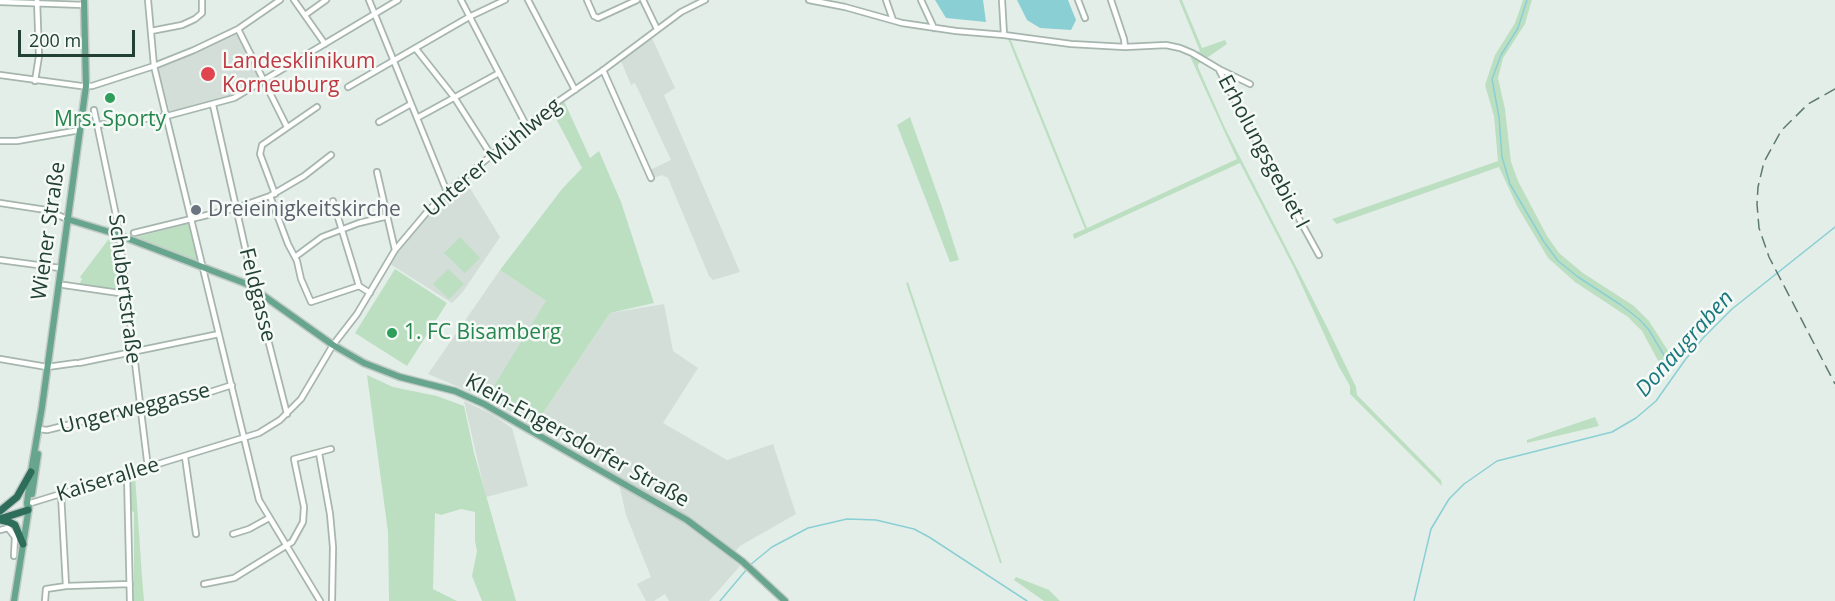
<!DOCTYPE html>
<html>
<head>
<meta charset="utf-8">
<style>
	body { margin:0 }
	#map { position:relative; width:1835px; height:601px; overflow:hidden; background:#e4eee8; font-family:"Open Sans",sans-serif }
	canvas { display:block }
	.scale { position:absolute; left:18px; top:30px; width:117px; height:27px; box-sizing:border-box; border:3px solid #224035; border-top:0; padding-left:8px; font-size:18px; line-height:21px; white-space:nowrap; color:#224035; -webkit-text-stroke:4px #f5faf7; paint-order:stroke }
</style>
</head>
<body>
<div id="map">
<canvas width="1835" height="601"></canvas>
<div class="scale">200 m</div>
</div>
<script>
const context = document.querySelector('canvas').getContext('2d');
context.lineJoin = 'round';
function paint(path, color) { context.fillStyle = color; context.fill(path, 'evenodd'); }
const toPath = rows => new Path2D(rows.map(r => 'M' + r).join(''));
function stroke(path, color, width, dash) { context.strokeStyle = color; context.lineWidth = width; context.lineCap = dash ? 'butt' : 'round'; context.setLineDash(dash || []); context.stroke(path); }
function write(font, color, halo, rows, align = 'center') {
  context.font = font + ' "Open Sans",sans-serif'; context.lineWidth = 5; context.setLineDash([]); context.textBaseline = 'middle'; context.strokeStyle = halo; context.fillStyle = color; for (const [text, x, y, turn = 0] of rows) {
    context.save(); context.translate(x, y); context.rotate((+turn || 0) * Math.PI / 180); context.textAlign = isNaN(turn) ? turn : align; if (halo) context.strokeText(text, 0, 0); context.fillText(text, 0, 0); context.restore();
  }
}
paint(toPath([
	[235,32,260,80,234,95,170,113,158,68,200,51],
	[651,36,675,88,664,95,740,272,713,280,709,276,668,178,662,175,653,178,650,170,671,160,635,83,631,85,621,61,640,43],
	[465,180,500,237,462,293,452,303,390,264,416,228],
	[500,270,546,301,535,425,610,313,664,304,673,351,698,368,663,423,727,460,773,444,796,514,740,546,730,557,740,566,709,601,669,601,665,594,654,601,646,601,637,584,651,577,626,515,617,475,490,400,428,374],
	[464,401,493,415,512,428,528,486,486,497]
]), '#d2ded7');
paint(toPath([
	[1179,0,1182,0,1202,48,1225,40,1227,44,1198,64,1198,67,1225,128,1327,327,1356,387,1357,395,1441,480,1442,486,1350,394,1350,386,1339,367,1294,268,1240,163,1074,239,1073,234,1085,229,1008,39,1011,40,1087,228,1237,159,1189,54,1188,49,1197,52,1200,51],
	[1523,0,1532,0,1531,3,1525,24,1503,58,1498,78,1505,109,1511,162,1518,181,1547,236,1559,253,1583,273,1634,306,1649,321,1672,357,1662,368,1642,331,1628,317,1575,282,1548,258,1517,206,1499,167,1337,224,1332,219,1498,161,1494,116,1485,85,1495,55,1515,23],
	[564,101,590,158,599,151,621,202,654,303,610,313,535,425,488,396,546,301,500,270,562,189,582,168,551,109],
	[910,117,942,207,959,260,950,262,897,125],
	[190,223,200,264,133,238],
	[111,236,116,238,122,291,79,285,82,279,80,277],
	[460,237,480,258,465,273,444,253],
	[395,269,447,303,407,366,355,333],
	[448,269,464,284,449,299,433,284],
	[908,282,1002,563,1000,563,906,283],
	[367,375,393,387,437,396,464,406,474,453,516,601,482,601,472,576,477,551,475,541,475,512,461,509,441,515,435,513,433,589,457,601,389,601,388,532],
	[1595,417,1599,426,1527,443,1527,440],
	[135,475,142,577,144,601,134,601,134,512,131,511,129,477],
	[1016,577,1049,590,1060,601,1044,601,1014,580]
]), '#bcdfc2');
paint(toPath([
	[935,0,983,0,986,22,946,18],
	[1017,0,1068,0,1076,20,1071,30,1040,28,1027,20]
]), '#8acfd4');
stroke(toPath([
	[1527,0,1518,28,1501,55,1492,79,1499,117,1502,157,1510,184,1544,242,1558,261,1578,277,1621,305,1639,319,1649,330,1668,362],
	[750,565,772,547,808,528,847,519,876,520,914,529,929,537,1027,601],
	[720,601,747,569],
	[1414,601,1431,529,1449,499,1464,484,1497,461,1612,432,1636,418,1656,401,1685,360,1703,338,1732,309,1835,227]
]), '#8acfd4', 1.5);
const minor = toPath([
	[148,0,154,66,259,500,320,601],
	[294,0,325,44],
	[369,0,447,192],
	[461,0,526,125],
	[528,0,575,90],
	[587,0,594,16,598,18,637,0],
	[643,0,657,29],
	[809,0,845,7,902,23,956,31,1004,35,1071,44,1125,47,1166,45,1180,48,1192,53,1219,69,1250,84],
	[886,0,893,20],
	[921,0,934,28],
	[1002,0,1004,35],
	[1078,0,1085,18],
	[1111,0,1124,39,1125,47],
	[0,2,84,5],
	[305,15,326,0],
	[238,29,287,127],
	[151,31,182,25,195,19,202,13,202,0],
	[416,49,454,97,491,155],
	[603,70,651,178],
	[1219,70,1252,133,1319,255],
	[0,75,81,86,92,86,154,66,194,50,238,29,280,0],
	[35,81,39,56,37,0],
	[348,87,469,17,505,0],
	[213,105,249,265,287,414],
	[94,110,118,225,148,468],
	[417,118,499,73],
	[379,122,411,104],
	[97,125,167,116,234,98,398,0],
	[0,141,17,141,80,130],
	[377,172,395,250],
	[275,194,260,154,262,145,317,107],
	[270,196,288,244,297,261,301,279,311,302,359,286,370,293],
	[333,201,359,286],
	[0,203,46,210,67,219],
	[134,233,236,208,270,196,304,176,331,155],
	[295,257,322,237,359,223,388,216],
	[0,260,60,268],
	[64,285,126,294],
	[0,359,47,367,76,363],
	[79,363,219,334],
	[39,429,47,430,160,402,204,394,232,385],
	[319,453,330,514,333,547,332,601],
	[185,457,196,534],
	[127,474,130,601],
	[61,494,66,586,130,584],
	[31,503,259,433,280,420,301,399,333,345,357,314,395,250,427,212,447,192,550,107,602,71,681,12,705,0],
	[0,530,8,528,15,537,14,556],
	[233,534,249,529,269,518],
	[204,584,234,578,292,542,303,522,304,507,294,459,331,449],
	[45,601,46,589,66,586]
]);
const major = toPath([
	[67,219,116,234,247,284,333,345,364,363,400,377,455,391,484,404,687,520,743,562,785,601],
	[32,494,38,454],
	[28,510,27,503,31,472,42,407,86,86,84,0],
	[14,601,29,507]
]);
const highway = toPath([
	[0,511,17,497,31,472],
	[0,519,28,510],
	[0,520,9,522,15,525,23,544]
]);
stroke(minor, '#a6b6af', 8);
stroke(major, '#c1cac6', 9);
stroke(highway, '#c1cac6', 10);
stroke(minor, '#fff', 4.5);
stroke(major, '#67a58f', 6);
stroke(highway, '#2d6d5a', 7);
stroke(toPath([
	[1835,89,1808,104,1781,131,1764,162,1758,187,1757,204,1759,228,1769,257,1835,384]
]), '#5d7b70', 1.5, [12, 6]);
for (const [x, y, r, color] of [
	[208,74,8,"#e0444e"],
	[110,98,6,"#2e9e5b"],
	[196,210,6,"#6b7280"],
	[392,333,6,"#2e9e5b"]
]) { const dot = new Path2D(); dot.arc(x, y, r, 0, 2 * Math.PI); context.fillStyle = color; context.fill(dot); stroke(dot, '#f5faf7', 2); }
write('21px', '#be3a42', '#f5faf7', [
	["Landesklinikum",222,62],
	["Korneuburg",222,86]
], 'left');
write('21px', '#27864d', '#f5faf7', [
	["Mrs. Sporty",110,120],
	["1. FC Bisamberg",404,333,"left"]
]);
write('21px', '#224035', '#f5faf7', [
	["Erholungsgebiet I",1263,152,62],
	["Unterer Mühlweg",493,158,-40],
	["Wiener Straße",49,231,-82],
	["Schubertstraße",124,289,83],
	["Feldgasse",257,295,76],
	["Ungerweggasse",135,409,-14],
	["Klein-Engersdorfer Straße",577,441,29],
	["Kaiserallee",108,480,-17]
]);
write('21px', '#5b616d', '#f5faf7', [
	["Dreieinigkeitskirche",208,210]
], 'left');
write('italic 22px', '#1a777e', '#f5faf7', [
	["Donaugraben",1685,344,-48]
]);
</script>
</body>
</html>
